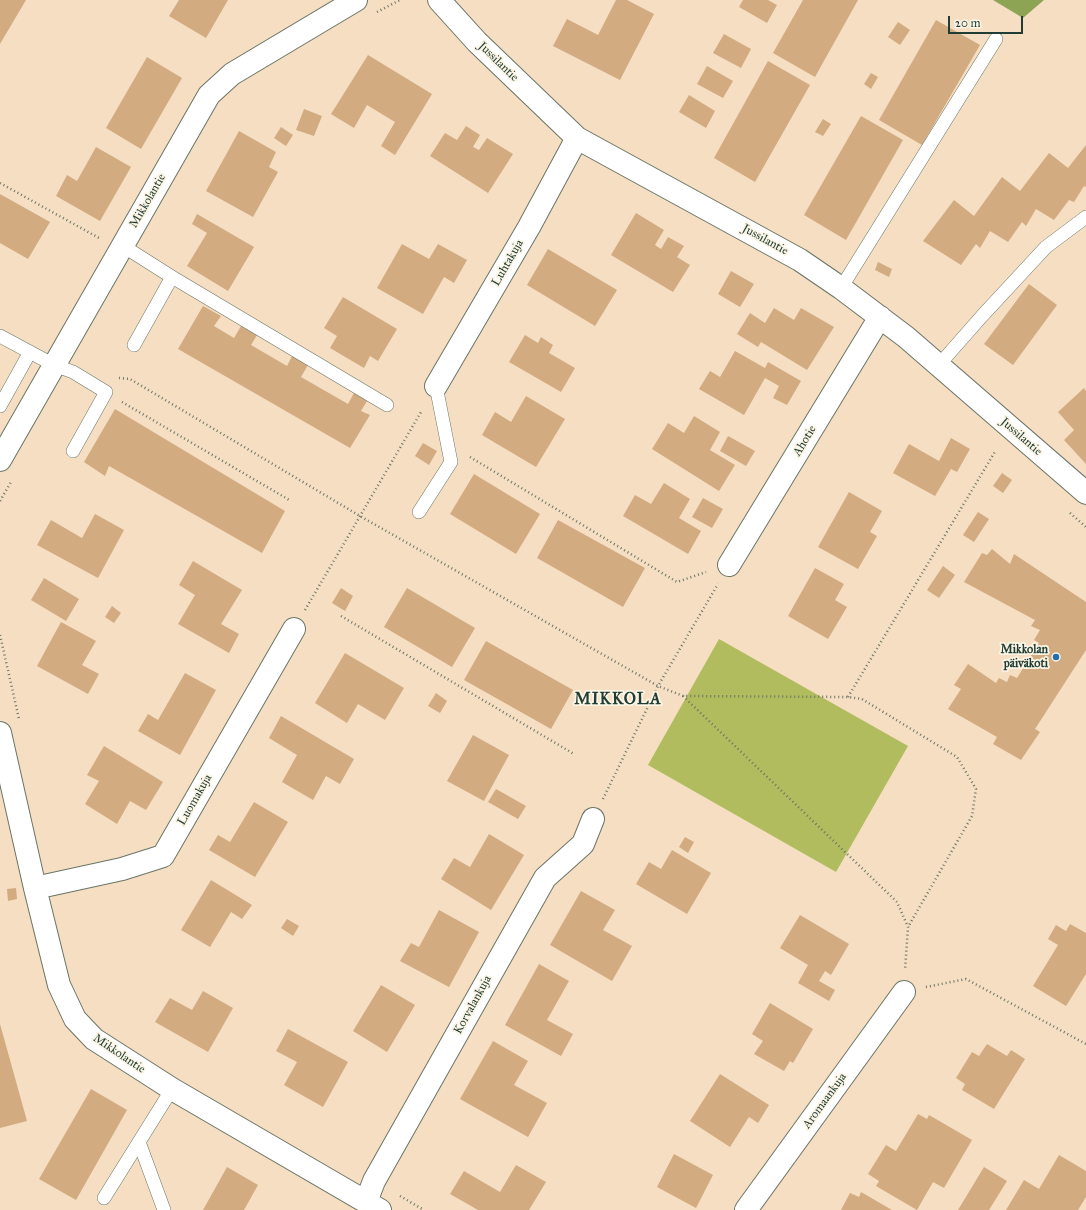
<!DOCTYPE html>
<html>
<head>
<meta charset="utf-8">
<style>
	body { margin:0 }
	#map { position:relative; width:1086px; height:1210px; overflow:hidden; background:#f5dec2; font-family:"IM FELL Great Primer",serif }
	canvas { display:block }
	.scale { position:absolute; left:948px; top:16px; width:75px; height:18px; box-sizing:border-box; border:2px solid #1f3d34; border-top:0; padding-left:5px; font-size:12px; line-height:14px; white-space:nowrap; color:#1f3d34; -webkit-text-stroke:3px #fcf5e5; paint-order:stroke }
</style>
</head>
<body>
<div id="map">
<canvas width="1086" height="1210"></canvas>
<div class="scale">20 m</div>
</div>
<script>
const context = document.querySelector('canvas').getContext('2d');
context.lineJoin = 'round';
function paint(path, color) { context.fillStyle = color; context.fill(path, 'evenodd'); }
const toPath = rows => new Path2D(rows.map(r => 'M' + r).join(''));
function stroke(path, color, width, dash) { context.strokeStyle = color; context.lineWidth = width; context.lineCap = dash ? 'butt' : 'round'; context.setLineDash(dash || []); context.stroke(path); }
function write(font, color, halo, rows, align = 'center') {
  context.font = font + ' "IM FELL Great Primer",serif'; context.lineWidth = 3.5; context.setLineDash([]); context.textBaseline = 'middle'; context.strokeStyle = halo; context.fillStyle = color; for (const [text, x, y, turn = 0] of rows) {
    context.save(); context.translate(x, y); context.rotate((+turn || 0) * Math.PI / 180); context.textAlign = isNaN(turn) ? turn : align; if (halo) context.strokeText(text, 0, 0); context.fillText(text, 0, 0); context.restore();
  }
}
paint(toPath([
	[719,639,908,746,836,872,648,765]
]), '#b0bc5d');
paint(toPath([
	[993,0,1044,0,1023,18]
]), '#8ca454');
paint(toPath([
	[0,0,26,0,0,44],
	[179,0,228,0,206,38,169,16],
	[616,0,627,0,654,14,620,80,553,46,567,19,598,35],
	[743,0,768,0,777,5,767,23,739,7],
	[803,0,858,0,815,77,773,53],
	[936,20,980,45,922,145,879,120],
	[898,22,910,30,900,45,888,37],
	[724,34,751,49,741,68,713,53],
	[368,55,432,94,395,155,381,146,395,122,367,105,354,128,331,114],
	[147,57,182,78,141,149,106,128],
	[768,61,810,85,755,182,714,158],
	[707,66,733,81,723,98,697,84],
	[871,73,878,77,871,89,864,84],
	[689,95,715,111,706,128,679,112],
	[304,109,322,116,314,136,296,130],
	[861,116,903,140,846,240,804,215],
	[823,119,831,124,823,136,815,132],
	[466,126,480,135,473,147,479,150,487,138,513,154,488,193,430,156,445,133,457,140],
	[281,127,293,135,286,146,274,138],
	[239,131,276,152,269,167,278,172,253,217,206,191],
	[1086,145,1086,187,1084,186,1074,202,1069,200,1054,220,1036,209,1026,226,1022,222,1008,242,990,231,980,248,976,244,961,265,923,241,954,200,974,216,1002,177,1020,191,1049,153,1068,168],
	[96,147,131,167,100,221,56,196,67,175,77,181],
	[0,194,50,222,28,259,0,243],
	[636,213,664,230,655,245,661,249,668,237,684,246,677,257,690,265,673,292,611,255],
	[197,214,254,247,228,291,187,266,207,233,192,224],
	[402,244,429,259,438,244,467,260,454,283,444,277,423,314,377,288],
	[548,249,617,290,595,326,527,285],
	[878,262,892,269,889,277,875,270],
	[731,271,754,284,740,307,718,294],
	[1029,284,1057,305,1013,365,984,344],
	[343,297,397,329,378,361,370,356,364,368,330,348,337,336,324,328],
	[203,306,221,316,214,326,234,338,241,326,257,335,251,345,287,366,292,356,308,365,301,377,348,404,354,393,367,401,361,411,370,415,350,448,178,349],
	[774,308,794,320,801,308,834,327,807,370,761,342,758,347,737,334,750,313,765,323],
	[525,335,538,343,541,337,553,345,549,353,575,368,561,392,509,362],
	[735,351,765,368,768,362,801,381,787,405,773,398,779,386,765,378,744,415,699,389,710,371,720,377],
	[1084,388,1086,391,1086,464,1064,440,1074,430,1058,412],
	[526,396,565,419,536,467,482,435,495,412,511,422],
	[115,409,285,511,262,553,109,466,105,476,84,462],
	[694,416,720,432,710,450,735,465,719,491,652,449,668,423,684,433],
	[728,436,755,451,746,466,720,451],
	[951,438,970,449,957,472,951,469,935,496,893,473,909,444,939,461],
	[423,443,437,451,429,465,415,456],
	[1002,473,1012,480,1003,493,993,486],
	[474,474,540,514,516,554,450,514],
	[664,483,690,499,679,518,701,531,688,554,623,516,635,495,651,504],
	[849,492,882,511,870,532,877,536,858,569,818,547],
	[703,498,723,509,712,528,692,517],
	[978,512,989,519,974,542,963,535],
	[95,514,124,530,98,578,37,545,51,520,82,538],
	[558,520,645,568,623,607,537,558],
	[992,549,1010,564,1014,554,1086,602,1086,650,1035,729,1040,732,1021,760,993,744,997,737,948,709,961,689,954,685,968,664,996,683,999,678,1007,682,1010,675,1017,678,1039,643,1034,640,1040,630,1031,626,1035,620,964,582,982,553,987,555],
	[193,561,242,590,221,624,239,634,229,653,178,624,195,595,179,585],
	[943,566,955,575,939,598,927,590],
	[815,568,844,584,835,600,847,607,828,639,788,616],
	[44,578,79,599,66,621,31,600],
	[341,588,353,596,345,611,332,603],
	[407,588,475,628,452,667,384,627],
	[112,606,121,613,114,623,105,617],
	[61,622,96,641,82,665,99,674,88,694,37,666],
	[486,641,573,690,551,729,464,680],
	[345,653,404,688,385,720,358,704,347,723,315,703],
	[185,673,216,690,180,755,138,731,148,714,158,720],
	[436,693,447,701,440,713,428,706],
	[281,716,354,759,340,784,326,776,313,800,282,782,297,755,269,738],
	[473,735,509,755,484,801,447,781],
	[104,746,163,782,146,810,130,801,117,824,85,804,99,781,87,775],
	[496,789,526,806,518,819,488,802],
	[254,802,288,822,255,877,209,850,218,835,230,842],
	[489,834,524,855,491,910,441,879,454,858,470,867],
	[685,837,694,842,688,853,679,847],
	[672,850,711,873,687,914,636,884,649,862,661,869],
	[211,880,252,905,242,919,231,912,210,947,181,930],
	[16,888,17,899,8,901,7,889],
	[581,891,615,910,603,930,632,946,612,981,550,945],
	[439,910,479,932,449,987,400,961,411,943,419,947],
	[800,915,849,944,831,975,825,971,819,981,835,990,829,1001,798,983,808,965,780,948],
	[287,919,299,926,293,936,281,928],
	[1070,924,1086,933,1086,974,1066,1006,1033,986,1058,945,1048,939,1056,925,1066,931],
	[539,964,569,981,547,1020,573,1034,561,1056,505,1025],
	[381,985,415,1005,387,1052,353,1031],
	[203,991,233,1008,208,1052,155,1022,170,998,192,1010],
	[770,1003,813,1029,793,1063,790,1061,784,1071,754,1054,763,1041,752,1034],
	[0,1024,27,1121,0,1128],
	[288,1029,348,1062,323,1107,284,1085,297,1062,276,1051],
	[493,1041,528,1061,514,1085,547,1103,528,1137,460,1099],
	[987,1044,1007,1056,1011,1050,1025,1059,994,1109,962,1090,965,1084,956,1078,972,1052,979,1056],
	[720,1074,769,1105,758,1123,749,1117,730,1147,690,1121],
	[91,1089,127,1110,76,1200,39,1179],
	[918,1114,927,1119,929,1115,972,1140,944,1188,933,1182,917,1210,876,1186,879,1181,868,1174,886,1145,896,1151],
	[674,1154,713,1175,696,1208,657,1187],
	[1059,1155,1086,1171,1086,1197,1078,1210,1006,1210,1024,1180,1039,1189],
	[516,1165,546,1182,529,1210,478,1210,450,1194,464,1171,500,1192],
	[227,1167,258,1185,244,1210,203,1210],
	[984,1167,1007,1181,989,1210,958,1210],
	[861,1192,892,1210,841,1210,850,1193,859,1197]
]), '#d2ab81');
const service = toPath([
	[123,246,172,277,134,345],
	[172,277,387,405],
	[841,288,996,39],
	[0,336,54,365,73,372,106,392,73,451],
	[938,366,982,316,1046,247,1086,217],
	[0,406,30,352],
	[419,512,451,462,436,386],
	[139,1142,164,1210],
	[104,1198,172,1089]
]);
const minor = toPath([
	[439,0,477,42,577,138,800,260,841,288,906,337,1086,493],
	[436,386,529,227,577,138],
	[0,460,209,95,232,74,356,0],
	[729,565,880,317],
	[0,733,35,888,59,985,75,1019,94,1039,172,1089,380,1210],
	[35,888,122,869,163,856,294,629],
	[366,1202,374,1181,545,878,583,844,593,819],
	[746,1210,904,992]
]);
stroke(service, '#6a7566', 14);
stroke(minor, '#6a7566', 24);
stroke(toPath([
	[377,12,400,0],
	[0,183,99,238],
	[119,378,130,379,360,516,658,686,683,696,848,697,862,699,957,757,976,789,972,816,908,927],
	[122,402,291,501],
	[470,457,677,582,706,572],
	[0,501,11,482],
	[1070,513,1086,527],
	[305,610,421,412],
	[341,616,574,754],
	[0,635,19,719],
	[683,696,897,902,908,927,905,970],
	[848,697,996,450],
	[603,799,658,686,718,584],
	[926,987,966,979,1086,1044],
	[400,1196,424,1210]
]), '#6a7566', 2.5, [1, 3]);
stroke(service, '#fff', 13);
stroke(minor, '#fff', 22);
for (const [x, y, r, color] of [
	[1056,657,4,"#1f6fb2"]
]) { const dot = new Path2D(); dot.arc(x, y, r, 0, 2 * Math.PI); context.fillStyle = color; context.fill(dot); stroke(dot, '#fcf5e5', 1.5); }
write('12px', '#1f3d34', '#fcf5e5', [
	["Jussilantie",498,62,44],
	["Mikkolantie",148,201,-60],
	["Jussilantie",765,240,29],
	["Luhtakuja",508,263,-60],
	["Jussilantie",1021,437,41],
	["Ahotie",805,441,-59],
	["Luomakuja",195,800,-60],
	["Korvalankuja",473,1005,-61],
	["Mikkolantie",119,1054,34],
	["Aromaankuja",825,1101,-54]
]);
write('bold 12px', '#1f3d34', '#fcf5e5', [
	["Mikkolan",1048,650],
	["päiväkoti",1048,664]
], 'right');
context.letterSpacing = '1px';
write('bold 16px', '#1f3d34', '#fcf5e5', [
	["MIKKOLA",618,700]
]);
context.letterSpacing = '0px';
</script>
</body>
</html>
